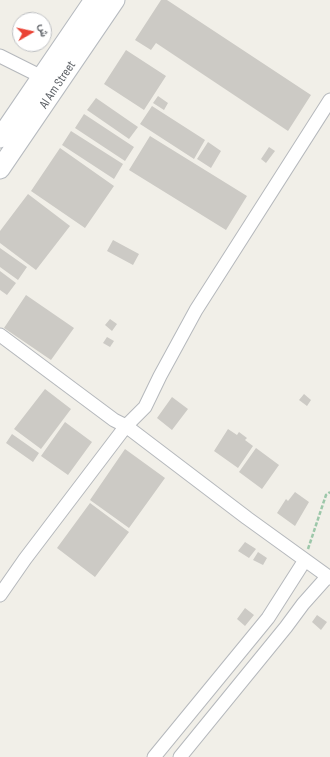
<!DOCTYPE html>
<html>
<head>
<meta charset="utf-8">
<style>
	body { margin:0 }
	#map { position:relative; width:330px; height:757px; overflow:hidden; background:#f1efe8; font-family:"Sofia Sans Condensed",Vazirmatn,sans-serif }
	canvas { display:block }
	.north { position:absolute; left:12px; top:12px; width:40px; height:40px; box-sizing:border-box; background:#fff; border:1px solid #bfc1c3; border-radius:50%; rotate:81deg; font-size:11px; font-weight:700; line-height:16px; text-align:center; color:#5f6368 }
	.north::after { content:''; display:block; margin:auto; width:14px; height:18px; background:#ea4335; clip-path:polygon(50% 0,100% 100%,50% 72%,0 100%) }
</style>
</head>
<body>
<div id="map">
<canvas width="330" height="757"></canvas>
<div class="north">ش</div>
</div>
<script>
const context = document.querySelector('canvas').getContext('2d');
context.lineJoin = 'round';
function paint(path, color) { context.fillStyle = color; context.fill(path, 'evenodd'); }
const toPath = rows => new Path2D(rows.map(r => 'M' + r).join(''));
function stroke(path, color, width, dash) { context.strokeStyle = color; context.lineWidth = width; context.lineCap = dash ? 'butt' : 'round'; context.setLineDash(dash || []); context.stroke(path); }
function write(font, color, halo, rows, align = 'center') {
  context.font = font + ' "Sofia Sans Condensed",sans-serif'; context.lineWidth = 3; context.setLineDash([]); context.textBaseline = 'middle'; context.strokeStyle = halo; context.fillStyle = color; for (const [text, x, y, turn = 0] of rows) {
    context.save(); context.translate(x, y); context.rotate((+turn || 0) * Math.PI / 180); context.textAlign = isNaN(turn) ? turn : align; if (halo) context.strokeText(text, 0, 0); context.fillText(text, 0, 0); context.restore();
  }
}
paint(toPath([
	[161,0,167,0,311,95,288,131,156,43,151,50,135,40],
	[126,50,166,76,144,110,104,84],
	[158,96,168,103,164,110,153,103],
	[96,98,138,127,129,139,87,110],
	[152,106,205,140,194,159,140,124],
	[84,114,134,147,125,161,75,128],
	[71,131,123,164,114,179,62,145],
	[150,136,247,196,226,230,129,170],
	[208,142,221,151,211,168,197,159],
	[269,147,275,151,266,163,261,159],
	[60,148,114,186,85,228,31,191],
	[28,194,70,226,36,270,0,243,0,231],
	[113,240,139,254,133,265,107,251],
	[0,248,27,267,18,280,0,267],
	[0,271,16,283,7,295,0,290],
	[26,295,74,328,51,360,4,328],
	[110,319,117,324,112,331,105,325],
	[107,337,114,341,110,347,103,343],
	[45,389,71,409,41,449,14,429],
	[304,394,311,400,307,406,299,400],
	[172,397,188,409,172,430,157,418],
	[65,422,92,442,68,475,41,456],
	[228,429,237,435,239,432,247,438,245,440,253,446,238,468,214,451],
	[12,434,39,453,33,462,6,443],
	[256,448,279,465,262,489,239,472],
	[125,449,165,478,129,528,90,500],
	[295,492,309,502,295,526,277,513,286,499,288,501],
	[90,503,129,532,95,577,57,548],
	[245,542,256,549,249,558,238,551],
	[258,552,267,558,263,565,253,560],
	[245,608,254,615,245,626,237,619],
	[317,615,327,622,321,630,312,622]
]), '#cccac5');
const street = toPath([
	[0,56,42,77],
	[0,335,114,420,126,426,145,407,160,376,196,310,330,100],
	[0,595,25,559,126,426,247,518,330,578],
	[154,757,268,618,305,560],
	[180,757,286,627,303,604,327,577]
]);
const secondary = toPath([
	[0,138,94,0],
	[0,169,115,0]
]);
stroke(street, '#b5b8bc', 15);
stroke(secondary, '#b6babf', 21);
stroke(toPath([
	[308,549,326,495,330,492]
]), '#9cc7a9', 2.5, [4, 2]);
stroke(street, '#fff', 13);
stroke(secondary, '#fff', 19);
write('13px', '#5f6368', '#fff', [
	["Al Am Street",58,85,-56]
]);
</script>
</body>
</html>
